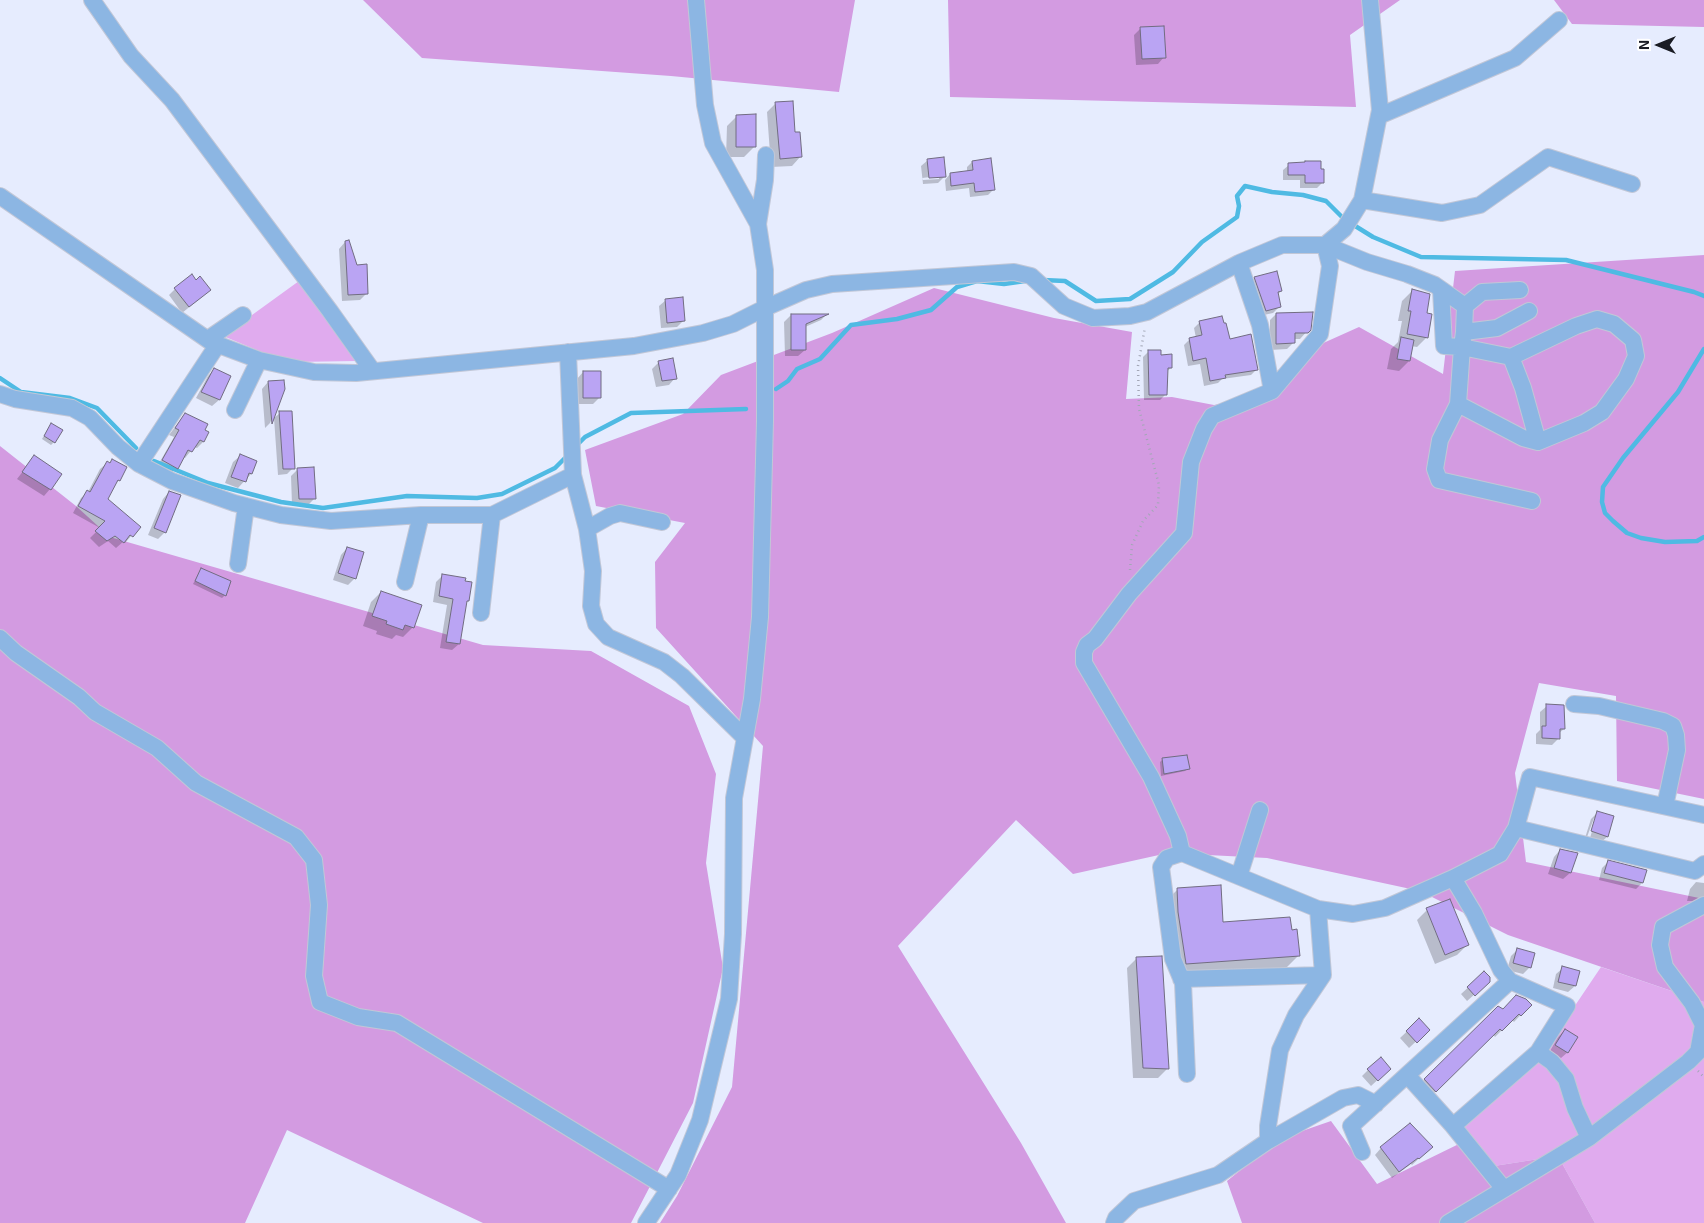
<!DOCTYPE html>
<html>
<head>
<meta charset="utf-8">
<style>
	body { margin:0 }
	#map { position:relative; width:1704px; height:1223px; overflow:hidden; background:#e6ecfe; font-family:"Exo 2",sans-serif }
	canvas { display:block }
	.north { position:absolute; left:1634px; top:20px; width:50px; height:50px; -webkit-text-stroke:4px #fff; paint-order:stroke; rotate:270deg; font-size:14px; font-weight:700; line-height:20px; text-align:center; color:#1a1c24 }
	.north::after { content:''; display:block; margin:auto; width:18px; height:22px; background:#1a1c24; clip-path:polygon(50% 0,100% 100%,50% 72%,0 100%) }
</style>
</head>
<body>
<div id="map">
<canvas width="1704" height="1223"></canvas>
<div class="north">N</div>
</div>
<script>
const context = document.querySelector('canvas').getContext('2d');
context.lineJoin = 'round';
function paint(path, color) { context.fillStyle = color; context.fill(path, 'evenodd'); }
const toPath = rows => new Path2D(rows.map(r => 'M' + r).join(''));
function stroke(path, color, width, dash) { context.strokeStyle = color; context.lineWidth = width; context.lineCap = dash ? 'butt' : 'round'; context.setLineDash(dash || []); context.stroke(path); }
paint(toPath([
	[299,281,357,361,293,362,269,355,223,336],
	[1601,967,1704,1002,1704,1223,1595,1223,1558,1156,1494,1166,1461,1128,1537,1062]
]), '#e0abee');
paint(toPath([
	[363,0,855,0,839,92,671,76,422,58],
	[948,0,1400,0,1350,35,1356,107,950,97],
	[1554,0,1704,0,1704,27,1572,24],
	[1704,255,1704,799,1617,781,1616,696,1539,683,1515,773,1526,862,1704,899,1704,1002,1508,935,1420,891,1267,858,1168,853,1073,874,1016,820,898,946,1021,1143,1066,1223,660,1223,677,1196,732,1087,763,746,656,628,655,562,685,523,596,506,585,450,683,414,721,375,832,333,934,288,1054,318,1132,332,1126,399,1172,397,1214,405,1273,394,1310,349,1359,327,1443,374,1455,271],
	[0,446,76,506,110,537,483,645,591,651,689,706,716,774,706,863,723,968,693,1103,631,1223,483,1223,287,1130,245,1223,0,1223],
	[1331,1121,1377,1184,1465,1141,1494,1166,1558,1156,1595,1223,1242,1223,1227,1181,1279,1139]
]), '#d39be1');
paint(toPath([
	[1140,29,1164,57,1158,64,1136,65,1134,35],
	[776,103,801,156,792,166,771,167,767,112],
	[737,116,754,147,744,157,726,157,727,126],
	[943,159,944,179,944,177,938,183,923,184,921,166,928,160],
	[939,176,939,179,923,180,922,178],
	[972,162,994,189,988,195,970,197,969,188,946,191,945,180,950,174,967,172,967,167],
	[1289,165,1322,183,1317,188,1300,188,1300,180,1283,180,1283,170],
	[345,242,367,293,360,300,342,301,339,249],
	[1255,278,1281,291,1277,295,1280,306,1273,313,1259,316,1248,284],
	[196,281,203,296,182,313,169,295,175,289],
	[1412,291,1426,314,1427,337,1417,347,1411,346,1409,361,1399,371,1387,369,1391,349,1398,342,1402,321,1398,321,1402,301],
	[666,300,684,320,677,327,661,328,659,306],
	[1276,314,1309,329,1300,339,1293,339,1293,343,1287,349,1270,350,1270,320],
	[791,315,826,315,821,320,805,327,805,350,798,356,785,356,784,322],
	[1200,322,1229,341,1257,369,1251,375,1222,379,1218,383,1204,386,1200,364,1188,366,1184,345,1190,339,1196,338,1194,328],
	[1149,351,1159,356,1171,368,1166,372,1166,394,1160,400,1144,400,1143,357],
	[659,362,675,378,669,385,656,387,652,369],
	[214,369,229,376,219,400,212,406,196,398,208,376],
	[583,372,600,397,593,404,577,404,577,379],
	[268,382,284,389,270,423,265,428,262,389],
	[280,413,293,468,287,474,278,475,274,418],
	[185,414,207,433,203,442,197,448,194,447,185,458,183,457,177,468,170,474,157,467,174,437,169,435],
	[49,427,54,442,51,445,42,439],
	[240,456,251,474,238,488,225,483,233,462],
	[34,457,50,489,44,496,17,479],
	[107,463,119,480,114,485,106,500,139,527,125,543,124,541,116,548,108,541,99,547,90,538,100,528,73,513,81,498,88,492,100,469],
	[298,469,315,498,308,505,292,505,291,476],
	[169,492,165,532,158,539,148,535,163,499],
	[347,548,355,578,348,585,333,580,341,555],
	[201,569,225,595,222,598,193,584],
	[443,575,468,601,465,603,459,644,452,650,440,648,447,605,433,602,436,582],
	[381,592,413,627,403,637,396,635,392,639,376,634,377,631,363,626,371,602],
	[1547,706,1564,729,1559,733,1559,738,1552,745,1536,744,1536,734,1540,730,1540,712],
	[1163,759,1188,768,1185,771,1161,776,1160,762],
	[1598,812,1607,837,1600,843,1585,838,1591,819],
	[1594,818,1596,818,1590,838,1587,837],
	[1560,850,1570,873,1563,879,1548,874,1554,857],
	[1608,862,1642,883,1636,889,1599,880,1602,868],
	[1696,882,1704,883,1704,904,1698,901,1687,901,1690,889],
	[1178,889,1222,923,1299,955,1286,968,1173,977,1165,902],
	[1427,910,1467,945,1457,955,1435,964,1417,920],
	[1518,949,1530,967,1523,974,1507,970,1511,956],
	[1137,958,1168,1068,1158,1078,1133,1078,1127,968],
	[1563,968,1575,986,1568,992,1553,988,1556,974],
	[1484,973,1484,986,1467,1001,1461,994],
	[1530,1005,1514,1022,1512,1020,1495,1037,1493,1034,1429,1098,1418,1086,1498,1007,1503,1011],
	[1419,1020,1428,1030,1409,1048,1400,1038],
	[1565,1030,1568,1052,1561,1058,1550,1051,1558,1037],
	[1368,1070,1383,1075,1371,1086,1362,1076],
	[1431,1147,1412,1165,1411,1164,1392,1178,1375,1155,1381,1148]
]), '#0003');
stroke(toPath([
	[1352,224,1373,237,1421,257,1566,260,1694,292,1704,296],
	[1043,280,1065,281,1096,301,1130,299,1173,272,1202,242,1237,217,1239,206,1237,196,1245,186,1272,192,1303,195,1326,201,1345,220],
	[1704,349,1678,392,1623,458,1603,487,1602,502,1605,513,1613,521,1627,533,1641,538,1665,542,1697,541,1704,537],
	[0,378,21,392,70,398,97,408,136,448],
	[776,389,788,381,797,369,820,359,851,325,897,319,931,310,957,287,977,281,1004,284,1025,281],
	[576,446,585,437,631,413,746,409],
	[154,461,208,483,281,502,323,508,407,496,477,498,502,494,555,468,568,455]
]), '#4fbae3', 4.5);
const building = toPath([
	[1164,26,1166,58,1142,59,1140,27,1164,26],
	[793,101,795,132,800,132,802,157,780,159,775,102,793,101],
	[756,114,756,147,736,147,736,115,756,114],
	[944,157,946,177,929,178,927,159,944,157],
	[991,158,995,190,975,192,974,183,951,186,950,173,973,170,972,161,991,158],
	[1305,161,1321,161,1321,169,1324,169,1324,183,1305,183,1305,175,1288,175,1288,163,1305,162,1305,161],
	[349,240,357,265,367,264,368,294,348,295,345,241,349,240],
	[1277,271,1282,291,1278,292,1281,307,1266,311,1254,277,1277,271],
	[192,274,196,280,200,276,211,290,189,307,174,288,192,274],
	[1412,289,1430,294,1427,313,1432,314,1428,338,1407,334,1411,311,1408,311,1412,289],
	[683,297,685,321,667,323,665,299,683,297],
	[1313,312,1311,330,1308,333,1295,333,1295,343,1276,344,1276,313,1313,312],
	[791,314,829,314,806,324,806,350,791,350,791,314],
	[1222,316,1224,323,1226,323,1230,339,1251,334,1258,370,1225,375,1226,378,1210,381,1206,358,1193,361,1189,338,1202,335,1199,321,1222,316],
	[1401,337,1414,340,1410,361,1397,359,1401,337],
	[1148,350,1161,350,1161,355,1172,354,1172,368,1168,368,1167,395,1149,395,1148,350],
	[673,358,677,379,662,381,658,361,673,358],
	[214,368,231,376,220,400,201,392,214,368],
	[583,371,601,371,601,398,583,398,583,371],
	[284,380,285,389,272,424,268,381,284,380],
	[279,411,292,411,295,469,283,469,279,411],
	[185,413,208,424,205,430,209,432,204,442,200,440,192,452,188,450,178,469,162,460,179,430,175,428,185,413],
	[51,423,63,430,55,443,44,436,51,423],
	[240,454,257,461,252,474,249,473,246,482,231,477,240,454],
	[34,455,62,474,51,490,22,472,34,455],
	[112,459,127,467,120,481,118,480,108,499,141,527,133,537,130,535,124,543,115,536,107,541,95,531,105,521,78,506,87,490,90,492,107,461,110,463,112,459],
	[314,467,316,499,299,499,297,468,314,467],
	[169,491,181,495,166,533,154,528,169,491],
	[347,547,364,552,356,579,338,573,347,547],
	[201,568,231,581,226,596,195,581,201,568],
	[442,574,466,578,465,581,472,582,469,601,467,601,460,644,446,642,453,599,439,596,442,574],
	[381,591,422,605,414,628,405,625,403,630,386,624,387,621,372,616,381,591],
	[1546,704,1564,705,1565,729,1560,729,1560,739,1542,738,1542,726,1546,726,1546,704],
	[1187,755,1190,769,1164,774,1162,758,1187,755],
	[1597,811,1614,816,1608,837,1591,831,1597,811],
	[1560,849,1578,853,1571,873,1554,868,1560,849],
	[1608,860,1647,870,1643,883,1604,873,1608,860],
	[1221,885,1223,922,1290,917,1292,930,1297,929,1300,956,1186,964,1178,912,1177,888,1221,885],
	[1450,899,1469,945,1445,955,1426,908,1450,899],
	[1517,948,1535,953,1531,968,1513,963,1517,948],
	[1162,956,1169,1069,1143,1068,1136,957,1162,956],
	[1562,966,1580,971,1576,986,1558,982,1562,966],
	[1484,971,1490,977,1490,982,1475,996,1467,987,1484,971],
	[1516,995,1526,999,1532,1005,1521,1016,1519,1014,1502,1031,1500,1029,1436,1092,1424,1079,1498,1006,1503,1009,1516,995],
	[1419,1018,1430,1030,1417,1043,1406,1031,1419,1018],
	[1565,1029,1578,1037,1568,1053,1555,1045,1565,1029],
	[1381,1057,1391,1069,1378,1081,1367,1069,1381,1057],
	[1410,1123,1433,1147,1419,1159,1418,1158,1399,1172,1380,1147,1410,1123]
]);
paint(building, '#baa4f3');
stroke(building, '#716c81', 1);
const minor = toPath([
	[92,0,131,56,172,100,330,311,372,370],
	[1379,116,1515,58,1559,20],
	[0,196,211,342,259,360,314,372,356,373,634,346,703,333,733,324,765,308,806,290,832,284,1014,272,1031,276,1064,306,1093,318,1130,316,1147,312,1239,263,1282,245,1325,245,1344,229,1362,200,1380,110,1370,0],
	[1362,200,1442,213,1480,205,1548,157,1632,184],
	[758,224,765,180,766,155],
	[1325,245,1367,262,1407,274,1435,285,1465,306,1464,332,1462,347,1458,404,1523,438,1538,442,1584,423,1602,412,1626,379,1636,356,1633,340,1614,324,1597,319,1576,326,1511,357,1462,347,1444,346,1441,290],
	[1239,263,1260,325,1272,391],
	[1465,306,1482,292,1520,290],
	[1464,332,1497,328,1529,311],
	[208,339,243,315],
	[568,352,573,475,587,529,593,571,591,606,596,624,608,637,664,662,682,676,744,737],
	[1511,357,1523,388,1538,442],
	[0,394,15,399,72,408,90,418,118,447,139,464,172,481,234,503,281,515,331,521,421,515,492,515,573,475],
	[1458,404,1440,440,1435,469,1439,480,1532,501],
	[235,410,259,360],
	[139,464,218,344],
	[587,529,610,516,620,513,662,522],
	[238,564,246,506],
	[405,582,421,515],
	[481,613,492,515],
	[0,638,16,653,79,697,95,712,157,748,196,783,296,837,314,860,319,905,314,976,320,1002,358,1017,397,1023,669,1189],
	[1574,704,1599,706,1663,721,1673,726,1676,735,1677,750,1665,806],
	[1516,828,1695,871,1704,864],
	[1182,853,1178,836,1151,777,1084,663,1084,652,1087,645,1095,639,1129,594,1184,533,1191,462,1204,429,1212,416,1272,391,1320,334,1330,266,1325,245],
	[1239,876,1260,810],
	[1453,878,1474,913,1501,970,1510,981,1567,1006,1538,1052,1453,1126,1504,1189],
	[1181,979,1323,975],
	[1538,1052,1552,1062,1566,1079,1575,1108,1589,1138],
	[1187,1074,1183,983,1173,959,1161,867,1167,858,1182,853,1318,909],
	[1407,1075,1453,1126],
	[1268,1141,1343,1098,1358,1095,1376,1104],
	[1362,1152,1351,1126,1510,981],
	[646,1223,678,1175,700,1120,729,999,733,934,734,798,752,699,760,617,765,421,765,270,758,224,713,143,705,105,696,0],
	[1114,1223,1116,1218,1134,1201,1218,1175,1268,1141,1268,1126,1280,1050,1296,1015,1323,975,1318,909,1353,914,1385,908,1453,878,1500,854,1516,828,1530,777,1704,815],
	[1448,1223,1589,1138,1688,1062,1698,1052,1703,1025,1692,1003,1665,967,1660,945,1663,927,1704,905]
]);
stroke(minor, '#c1c7d7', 18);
stroke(toPath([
	[1130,570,1132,545,1143,521,1158,505,1159,485,1139,409,1138,366,1145,327],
	[1698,1071,1704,1077]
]), '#a3a7b6', 2.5, [1, 4]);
stroke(minor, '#8cb6e3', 16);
</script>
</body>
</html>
